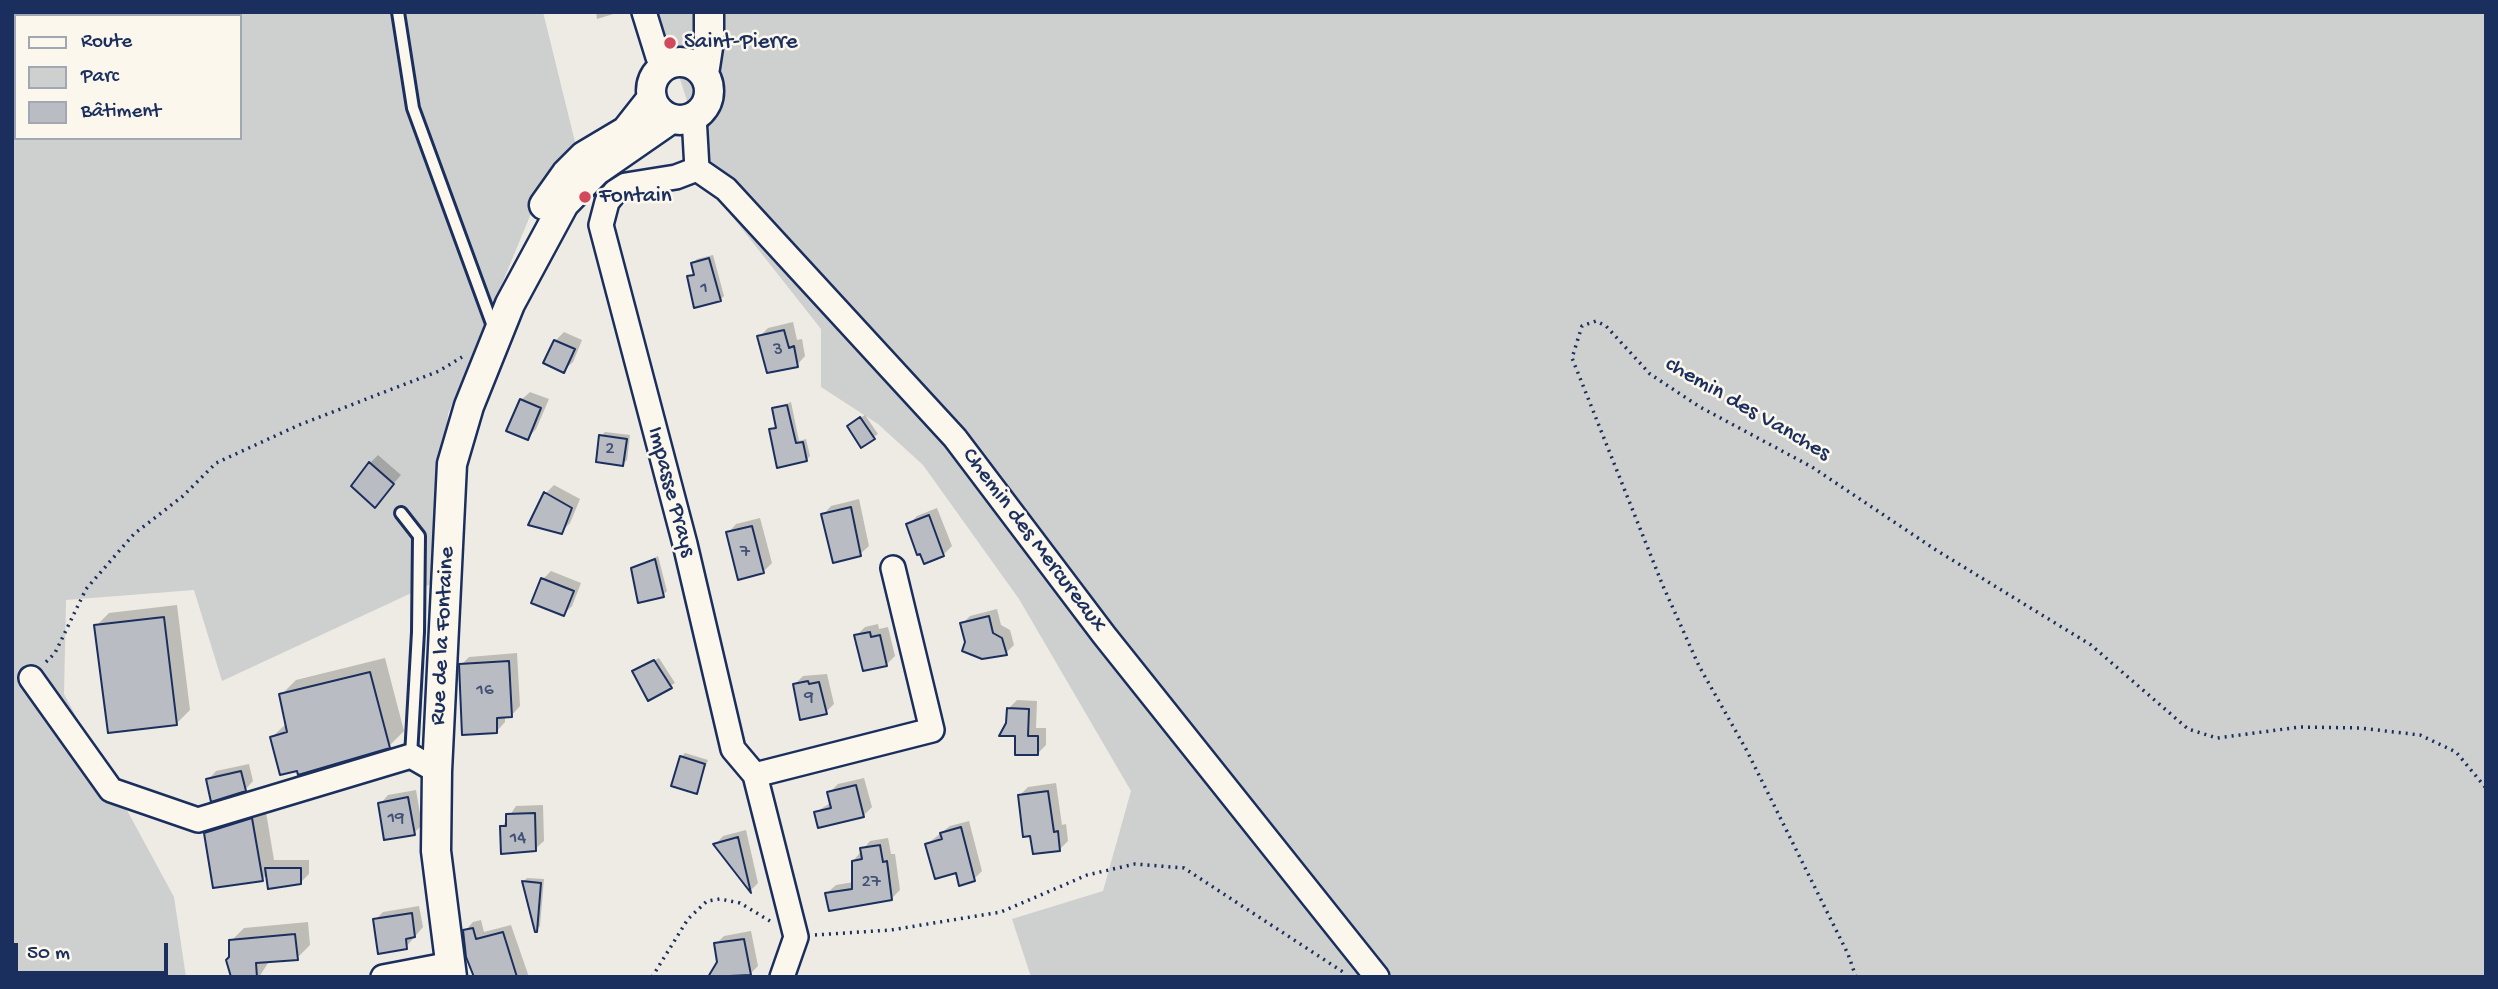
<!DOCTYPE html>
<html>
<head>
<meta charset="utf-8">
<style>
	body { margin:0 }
	#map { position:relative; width:2498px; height:989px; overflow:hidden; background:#eeebe4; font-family:"Gochi Hand",sans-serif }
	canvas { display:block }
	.frame { position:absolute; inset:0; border:14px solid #1b2f5e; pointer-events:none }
	.legend { position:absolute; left:14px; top:14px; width:228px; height:126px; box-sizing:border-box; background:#fbf7ec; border:2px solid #a1a7b3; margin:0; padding:9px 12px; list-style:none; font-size:21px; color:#1b2f5e }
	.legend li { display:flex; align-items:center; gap:14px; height:35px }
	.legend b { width:35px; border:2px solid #a1a7b3 }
	.scale { position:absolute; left:14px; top:943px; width:154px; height:32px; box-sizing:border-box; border:4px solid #1b2f5e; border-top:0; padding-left:9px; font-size:21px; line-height:24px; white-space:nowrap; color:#1b2f5e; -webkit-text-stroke:5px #fbf7ec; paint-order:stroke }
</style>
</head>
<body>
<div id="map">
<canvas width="2498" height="989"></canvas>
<div class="frame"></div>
<ul class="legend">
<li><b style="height:9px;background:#fbf7ec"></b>Route</li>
<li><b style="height:19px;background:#cecfcf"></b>Parc</li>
<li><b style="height:19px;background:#b9bcc3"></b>Bâtiment</li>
</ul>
<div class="scale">50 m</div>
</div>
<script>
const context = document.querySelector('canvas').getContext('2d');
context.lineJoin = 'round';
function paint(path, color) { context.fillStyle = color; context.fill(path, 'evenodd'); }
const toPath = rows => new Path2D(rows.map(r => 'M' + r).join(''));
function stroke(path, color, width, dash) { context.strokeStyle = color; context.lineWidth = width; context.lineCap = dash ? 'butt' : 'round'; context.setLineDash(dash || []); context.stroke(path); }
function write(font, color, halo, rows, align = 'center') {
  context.font = font + ' "Gochi Hand",sans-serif'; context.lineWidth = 5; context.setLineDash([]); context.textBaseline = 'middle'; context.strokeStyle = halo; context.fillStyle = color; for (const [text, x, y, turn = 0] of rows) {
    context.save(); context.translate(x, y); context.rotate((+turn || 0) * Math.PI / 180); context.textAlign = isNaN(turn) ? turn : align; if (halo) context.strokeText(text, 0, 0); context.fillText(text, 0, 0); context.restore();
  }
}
paint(toPath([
	[12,12,543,12,577,150,542,187,448,414,433,583,222,681,194,590,66,600,64,694,174,897,186,977,12,977],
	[16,16,240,16,240,138,16,138],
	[658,12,2486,12,2486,977,1031,977,1012,919,1103,891,1131,791,1019,599,923,465,878,424,821,387,821,329,720,201]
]), '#cecfcf');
paint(toPath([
	[596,12,620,12,597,19],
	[713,255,724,296,720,300,689,277,695,272,693,263,697,259],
	[793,322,797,340,802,339,805,356,797,365,759,337,768,328],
	[564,332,582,340,573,362,564,370,555,341],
	[530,392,549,399,536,429,528,438,521,400],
	[791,402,799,441,806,439,810,456,806,460,771,430,778,425,774,409],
	[865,415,878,434,861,445,853,422],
	[605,432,630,435,627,460,623,464,601,436],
	[378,455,401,475,375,505,370,463],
	[554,485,580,499,570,523,561,532,530,524,546,493],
	[859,499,869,546,860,554,823,515,831,506],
	[937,508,952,546,943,555,908,525,917,516],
	[760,518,772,563,763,572,728,533,736,524],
	[658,556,667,591,663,595,633,569],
	[551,571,581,583,572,606,564,614,543,579],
	[177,605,190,710,176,724,96,626,109,613],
	[997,609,1001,625,1010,630,1014,645,1006,653,967,642,962,624,970,616],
	[878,624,879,629,888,627,895,656,887,664,856,636,865,627],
	[517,653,520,706,512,715,505,715,505,722,497,731,461,665,469,657],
	[385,658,404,731,389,746,272,737,287,723,281,695,296,680],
	[659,658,675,683,648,698,634,671],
	[827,674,834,704,826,712,795,684,803,676],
	[1017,700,1037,701,1036,728,1046,728,1046,745,1037,754,1008,724,1009,708],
	[685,753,708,760,696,792,681,757],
	[249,764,253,781,245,790,208,780,216,771],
	[864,778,872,807,863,816,816,812,832,802,829,793,838,784],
	[1056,783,1062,825,1066,824,1068,841,1060,849,1020,795,1028,787],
	[416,790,422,825,414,833,380,804,388,795],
	[543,805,544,841,535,849,502,827,516,806],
	[265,806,274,860,309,860,309,874,300,883,268,874,262,879,206,833,220,820],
	[969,821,982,871,974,879,957,871,927,844,950,826],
	[746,830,758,883,751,890,715,845,723,836],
	[888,838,891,854,895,854,900,890,891,899,827,893,836,885,854,882,853,861,870,841],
	[527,878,544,879,540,926,536,930,523,882],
	[419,906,423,927,406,947,375,920,383,912],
	[481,920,484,932,511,925,529,977,476,977,465,931,473,922],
	[308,922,310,945,297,958,270,960,259,977,233,977,227,960,231,957,231,941,244,928],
	[751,931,758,966,750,974,731,977,723,977,714,971,719,963,716,944,724,936]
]), '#0003');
const building = toPath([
	[709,258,721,301,694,308,687,276,694,275,691,263,709,258],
	[784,330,789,348,794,346,798,367,767,373,757,336,784,330],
	[554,340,575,349,564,373,543,363,554,340],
	[520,399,541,408,528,440,506,431,520,399],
	[787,405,796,443,803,442,807,461,777,468,769,429,776,428,772,408,787,405],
	[860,417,875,439,861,448,847,426,860,417],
	[599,435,627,439,623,466,596,462,599,435],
	[369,462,394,484,375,508,351,486,369,462],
	[544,492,572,508,562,534,528,525,544,492],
	[851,507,861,556,833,563,821,514,851,507],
	[929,515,944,556,924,564,920,554,917,555,906,524,929,515],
	[752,526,764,573,738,580,726,532,752,526],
	[655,559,664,597,638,603,631,568,655,559],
	[541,578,574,591,564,616,531,603,541,578],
	[989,616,993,633,1002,638,1007,655,982,659,962,651,965,642,960,623,989,616],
	[164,617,177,725,108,733,94,625,164,617],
	[870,632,871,637,880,635,887,666,863,671,854,635,870,632],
	[654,660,672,688,648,701,632,671,654,660],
	[509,661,512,717,497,718,497,733,462,735,459,664,509,661],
	[370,672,390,748,298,775,297,771,280,775,270,737,287,732,279,694,370,672],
	[808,681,809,684,819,682,827,714,800,720,793,684,808,681],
	[1007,708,1029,709,1028,736,1038,736,1038,755,1015,755,1015,736,999,736,1006,723,1007,708],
	[680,756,705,764,697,794,671,786,680,756],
	[241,771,246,791,211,802,206,779,241,771],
	[856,785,864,817,818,828,814,812,831,808,827,792,856,785],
	[1048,791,1054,832,1058,831,1060,851,1033,854,1030,836,1023,837,1018,795,1048,791],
	[408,797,415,835,384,840,378,803,408,797],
	[535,813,536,851,501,854,500,826,506,826,506,814,535,813],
	[252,818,263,881,213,888,204,833,252,818],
	[961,827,975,881,959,886,956,873,935,879,925,844,942,839,940,833,961,827],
	[738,837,751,893,713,844,738,837],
	[880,845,883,862,887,861,892,900,829,911,825,893,852,889,852,861,862,859,860,848,880,845],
	[265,868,301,868,301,884,268,889,265,868],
	[522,881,541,883,537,932,535,932,522,881],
	[412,913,415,937,406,939,407,949,378,954,373,919,412,913],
	[473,928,476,939,503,932,517,977,474,977,466,957,463,930,473,928],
	[295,934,298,960,256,963,257,977,231,977,226,960,229,957,229,940,295,934],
	[744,939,751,975,708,977,717,962,714,943,744,939]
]);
paint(building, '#b9bcc3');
stroke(building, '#1b2f5e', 2);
const service = toPath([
	[398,12,413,108,494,329],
	[401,513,419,536,418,632,411,756]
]);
const minor = toPath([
	[644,12,658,57,666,65],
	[694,116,697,169],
	[697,169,726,189,955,438,1104,635,1377,977],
	[697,169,676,177,626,185,615,192,607,202,601,225,685,544,733,749,755,775,796,937,782,977],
	[31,678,111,790,198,820,411,756,437,771],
	[755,775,932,730,893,568],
	[383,977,451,964]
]);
const tertiary = toPath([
	'651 91a29 29 0 1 1 58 0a29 29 0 1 1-58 0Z',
	[704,74,709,41,709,12],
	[544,205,566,174,584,156,626,131,652,98],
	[452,977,436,851,437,771,452,464,469,406,510,304,564,204,596,171,671,119]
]);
stroke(service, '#1b2f5e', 16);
stroke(minor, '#1b2f5e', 28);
stroke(tertiary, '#1b2f5e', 33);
stroke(toPath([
	[46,662,55,653,86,589,134,534,183,496,216,463,299,425,439,371,462,357],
	[815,935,891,930,1001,912,1087,875,1135,864,1184,868,1343,972],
	[652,977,688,919,707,901,720,899,740,903,770,921],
	[1856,977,1848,954,1747,751,1699,666,1663,586,1572,358,1582,326,1596,321,1606,326,1650,374,1700,407,1812,467,1936,550,2091,645,2188,729,2217,738,2300,727,2360,728,2420,735,2456,752,2486,788]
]), '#1b2f5e', 3.5, [2, 5]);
stroke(service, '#fbf7ec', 10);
stroke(minor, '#fbf7ec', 23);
stroke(tertiary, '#fbf7ec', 28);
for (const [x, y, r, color] of [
	[670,43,7,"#d1495b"],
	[585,197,7,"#d1495b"]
]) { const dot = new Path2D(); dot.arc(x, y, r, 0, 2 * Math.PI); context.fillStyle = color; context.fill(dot); stroke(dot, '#fbf7ec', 2.5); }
write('19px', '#425277', null, [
	["1",704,289],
	["3",778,351],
	["2",610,450],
	["7",745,553],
	["16",485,691],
	["9",809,698],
	["19",396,819],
	["14",518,839],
	["27",871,883]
]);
write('23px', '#1b2f5e', '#fbf7ec', [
	["Saint-Pierre",684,43],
	["Fontain",599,197]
], 'left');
write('23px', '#1b2f5e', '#fbf7ec', [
	["chemin des Vanches",1747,410,30],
	["Impasse Prays",670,492,75],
	["Chemin des Mercureaux",1033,541,53],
	["Rue de la Fontaine",444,636,-87]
]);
</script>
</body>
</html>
